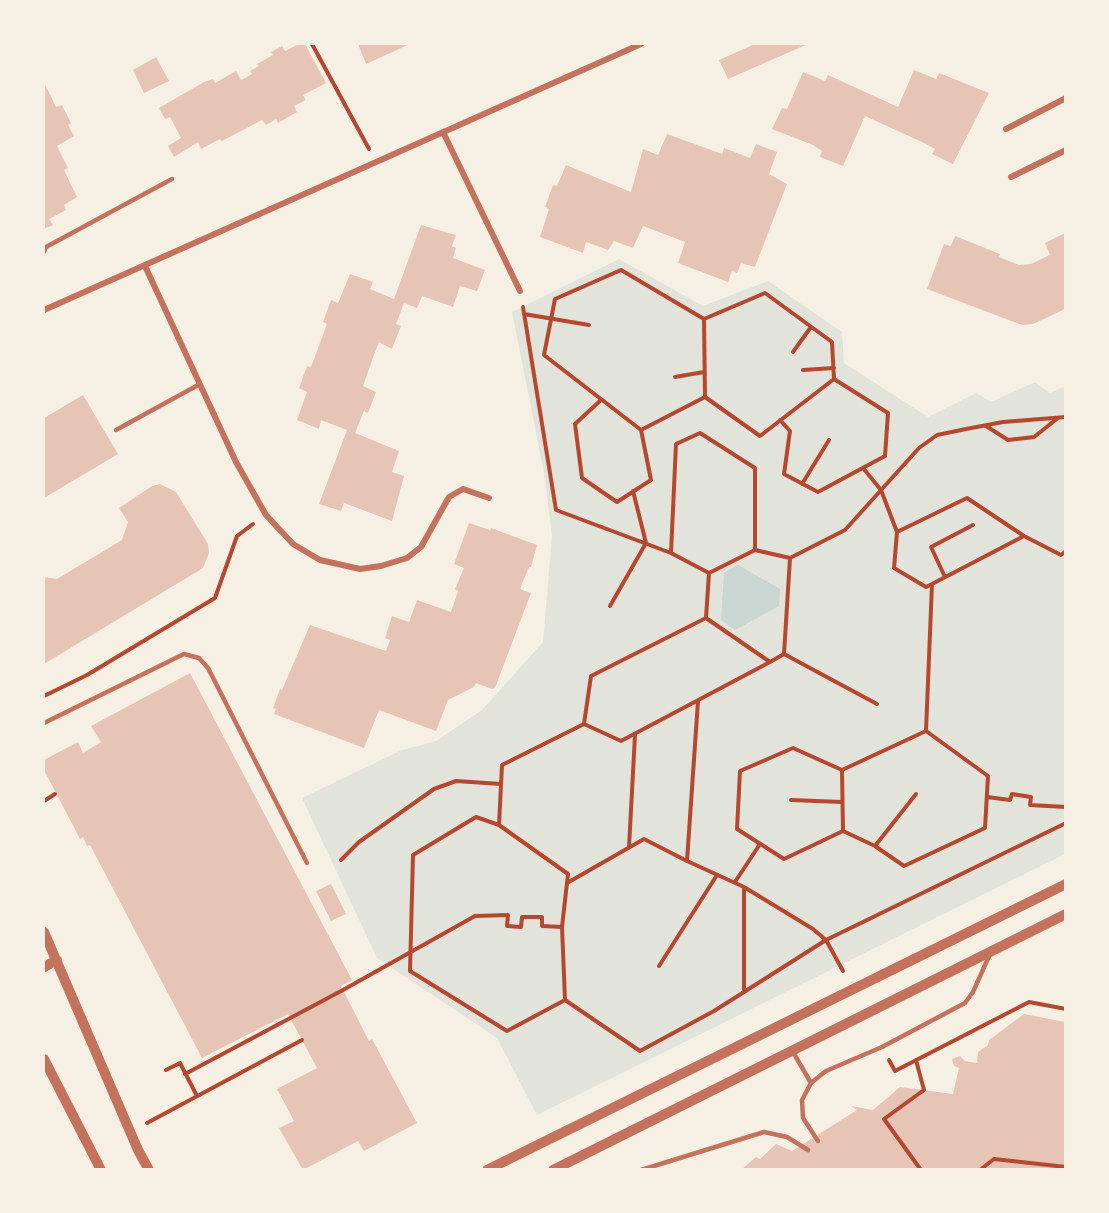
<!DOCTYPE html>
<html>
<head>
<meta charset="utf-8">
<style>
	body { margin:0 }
	#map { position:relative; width:1109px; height:1213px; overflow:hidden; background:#f6efe4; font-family:Manrope,sans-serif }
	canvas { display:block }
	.frame { position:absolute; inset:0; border:45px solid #f6efe4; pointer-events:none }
</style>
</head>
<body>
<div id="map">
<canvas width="1109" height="1213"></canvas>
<div class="frame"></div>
</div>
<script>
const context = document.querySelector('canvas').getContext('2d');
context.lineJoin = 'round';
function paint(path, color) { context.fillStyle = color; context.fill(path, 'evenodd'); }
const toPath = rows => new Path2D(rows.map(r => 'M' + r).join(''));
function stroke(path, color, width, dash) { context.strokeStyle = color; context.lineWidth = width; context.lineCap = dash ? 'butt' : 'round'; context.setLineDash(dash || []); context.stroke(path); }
paint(toPath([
	[619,259,703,306,768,281,842,332,844,363,928,417,976,393,991,402,1035,382,1050,393,1065,386,1065,854,537,1115,497,1038,377,958,302,798,402,750,436,741,482,710,543,642,552,536,544,473,512,312]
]), '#e2e4dc');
paint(toPath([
	[738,565,780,589,779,606,735,630,721,620,724,573]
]), '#c9d6d2');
paint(toPath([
	[299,44,305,44,326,83,303,95,306,100,294,106,297,112,278,123,276,119,266,125,262,120,222,141,220,139,201,149,198,142,174,157,168,146,181,138,170,117,165,119,159,108,204,82,213,79,215,83,236,71,241,80,252,74,250,71,259,66,257,64,273,55,271,52,282,46,285,51],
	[358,44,410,44,366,64],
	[755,44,808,44,728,79,719,60],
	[156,57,169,81,144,93,133,70],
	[914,70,936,79,939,73,989,93,953,164,932,154,935,149,924,143,865,116,843,166,820,157,822,151,813,145,772,129,782,108,787,109,803,72,825,81,828,75,898,107],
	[44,82,56,107,62,105,71,123,68,125,74,136,57,146,68,168,64,170,77,197,64,205,66,210,49,219,53,225,44,229],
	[667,134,722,154,724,148,750,158,756,144,777,152,769,174,787,184,755,267,741,263,737,273,732,271,728,282,678,263,685,242,643,226,633,248,614,241,608,250,586,242,583,253,540,237,549,209,545,207,553,185,557,186,566,165,631,192,643,149,658,155],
	[421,225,456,235,452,246,456,248,453,258,485,270,477,291,460,286,453,307,422,296,417,308,404,303,396,324,401,326,392,349,379,342,375,352,363,386,376,392,368,413,364,411,355,433,399,451,392,472,404,476,392,521,344,503,341,511,319,504,347,430,321,420,319,429,297,420,307,392,299,388,307,366,311,367,327,324,323,322,331,300,338,303,350,274,373,282,370,289,394,299],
	[1065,233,1065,309,1033,324,1022,325,927,289,944,244,951,246,955,236,1000,254,999,257,1019,265,1031,264,1050,255,1045,243],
	[83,395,118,454,44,498,44,418],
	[160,484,176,492,208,544,209,553,203,568,44,664,44,577,57,579,122,540,128,522,119,508,152,486],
	[469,523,490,530,491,528,537,545,531,567,529,567,520,589,531,593,495,688,492,689,476,683,474,687,448,700,436,731,379,710,364,748,274,714,276,709,273,708,280,689,282,690,310,625,386,651,390,640,385,638,392,616,409,622,417,600,451,612,458,591,455,589,464,568,454,564],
	[190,673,352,980,341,986,343,990,369,1041,372,1039,417,1123,364,1151,358,1141,303,1170,279,1128,294,1121,277,1089,317,1068,288,1014,202,1058,90,845,87,846,83,837,80,839,44,770,44,760,78,742,83,753,101,742,91,726],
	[331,884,346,914,331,921,316,891],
	[1024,1014,1065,1022,1065,1170,741,1170,756,1157,760,1159,776,1144,792,1151,857,1110,851,1106,873,1110,900,1087,953,1094,959,1068,954,1066,952,1059,960,1056,965,1061,977,1063,978,1052,988,1045,989,1040]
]), '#e6c5b7');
stroke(toPath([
	[312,44,369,149],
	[621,270,704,319,705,397,641,430,544,355,555,299,621,270],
	[523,307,556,510,671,553,709,573,706,618,591,676,584,724],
	[524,314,589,325],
	[704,319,765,293,832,342,834,379,760,436,705,397],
	[793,352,811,327],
	[803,370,834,368],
	[675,377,704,372],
	[601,400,575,424,582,478,617,502,651,480,641,430],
	[1066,417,1003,422,966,429,937,435,919,448,845,530,790,558,784,654,770,662,621,741,584,724,502,765,499,825,476,817,413,855,410,971,507,1031,565,1000,640,1051,714,1011,826,940,1066,823],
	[780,420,790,431,784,474,818,492,885,456,888,413,834,379],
	[986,426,1008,440,1034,437,1058,418],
	[863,468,881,490,897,532],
	[802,484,829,440],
	[671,553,676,444,700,433,755,468,755,550,790,558],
	[709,573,755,550],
	[945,577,931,547,973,525],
	[932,584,1024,536],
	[610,606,646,543,633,491],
	[706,618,770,662],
	[784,654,877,704],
	[44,696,87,675,215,598,237,536,253,524],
	[698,701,687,861,744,887,813,929,826,940,843,971],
	[926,731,988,776,985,828,904,866,875,846,843,831,784,859,737,829,740,771,793,748,842,770,926,731],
	[926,731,932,584,926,587,894,568,897,532,967,498,1024,536,1061,555,1066,551],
	[842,770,843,831],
	[987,797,1010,800,1012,794,1031,797,1030,805,1066,807],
	[791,800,842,802],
	[44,801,55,794],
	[499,825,568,874,567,883,644,839,687,861],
	[875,846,916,794],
	[629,847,635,735],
	[341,860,359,842,434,789,456,781,501,784],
	[735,882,760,844],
	[659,966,717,875],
	[744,991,744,887],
	[565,1000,562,927,567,883],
	[889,1060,895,1071,1029,1002,1066,1009],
	[916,1060,924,1090,884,1119,921,1170],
	[166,1070,180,1063,197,1096],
	[185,1074,343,990,475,916,508,915,507,926,521,927,522,917,542,917,542,926,562,927],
	[147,1123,302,1040],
	[980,1170,994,1159,1066,1167]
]), '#b5482f', 4);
stroke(toPath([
	[44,252,46,247,172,179],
	[116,430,200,384],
	[44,723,184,654,199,658,208,668,307,863],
	[793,1052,811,1083],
	[818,1141,803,1118,802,1100,811,1083,826,1071,882,1047,965,1003,973,992,990,954],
	[641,1170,764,1132,787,1137,808,1150]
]), '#c5725c', 4.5);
stroke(toPath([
	[1006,129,1066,98],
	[443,132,520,291],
	[1011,177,1066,150],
	[145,266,236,462,266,515,293,544,320,560,360,569,381,566,407,558,421,547,449,497,463,489,489,498],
	[44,310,641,44]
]), '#c5725c', 6);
stroke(toPath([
	[44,932,138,1150,149,1170],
	[44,967,57,960],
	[44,1059,101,1170],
	[487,1170,1066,884],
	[553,1170,1066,914]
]), '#c5725c', 10);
</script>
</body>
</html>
